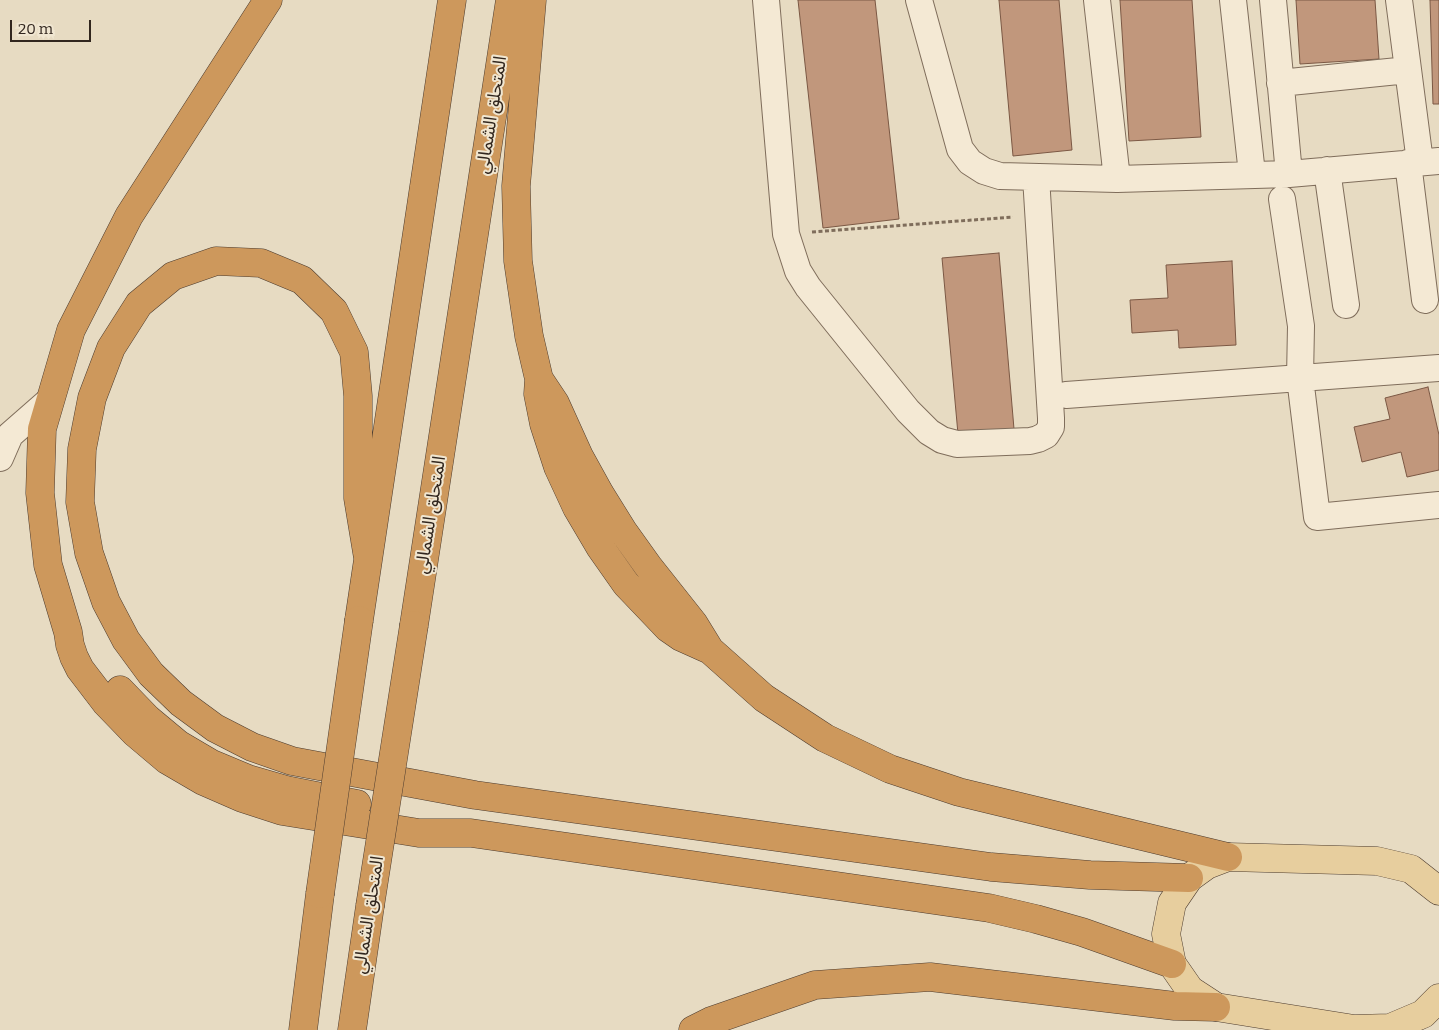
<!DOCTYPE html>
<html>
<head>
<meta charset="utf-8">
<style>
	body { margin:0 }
	#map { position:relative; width:1439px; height:1030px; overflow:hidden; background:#e7dbc2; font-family:Bitter,serif }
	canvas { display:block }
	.scale { position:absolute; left:10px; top:20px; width:81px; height:22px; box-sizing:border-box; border:2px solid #31261e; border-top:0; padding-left:6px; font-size:15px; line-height:18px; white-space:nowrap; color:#31261e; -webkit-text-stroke:4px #f0e6d1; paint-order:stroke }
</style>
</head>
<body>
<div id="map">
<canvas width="1439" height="1030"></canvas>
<div class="scale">20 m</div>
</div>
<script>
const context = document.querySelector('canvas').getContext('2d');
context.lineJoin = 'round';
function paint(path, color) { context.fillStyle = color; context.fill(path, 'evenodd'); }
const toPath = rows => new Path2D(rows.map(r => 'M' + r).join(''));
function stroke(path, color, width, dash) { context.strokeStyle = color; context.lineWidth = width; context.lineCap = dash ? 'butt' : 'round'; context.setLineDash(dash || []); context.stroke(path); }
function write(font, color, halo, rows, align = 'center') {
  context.font = font + ' Bitter,"Noto Sans Arabic",serif'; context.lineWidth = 4; context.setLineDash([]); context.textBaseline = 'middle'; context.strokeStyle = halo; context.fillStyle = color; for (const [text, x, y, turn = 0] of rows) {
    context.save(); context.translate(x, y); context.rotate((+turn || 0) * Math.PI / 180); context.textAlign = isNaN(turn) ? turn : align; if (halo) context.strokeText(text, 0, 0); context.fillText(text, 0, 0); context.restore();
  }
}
const building = toPath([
	[798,0,875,0,899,219,823,228,798,0],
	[999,0,1059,0,1072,150,1013,156,999,0],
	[1120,0,1192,0,1201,137,1129,141,1120,0],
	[1296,0,1375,0,1379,59,1300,64,1296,0],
	[1430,0,1439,0,1439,104,1433,104,1430,0],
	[999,253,1014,429,958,434,942,258,999,253],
	[1232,261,1236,345,1179,348,1178,330,1132,333,1130,300,1168,298,1166,265,1232,261],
	[1428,387,1439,435,1439,470,1407,477,1401,452,1362,462,1354,427,1390,419,1385,398,1428,387]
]);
paint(building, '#c1977c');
stroke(building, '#7b5844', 1);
const minor = toPath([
	[766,0,786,234,798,271,808,287,908,411,929,432,942,440,957,444,1030,441,1038,439,1046,435,1051,427,1051,418,1036,177],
	[919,0,960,149,970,162,984,171,1000,176,1117,179,1289,174,1439,161],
	[1097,0,1117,179],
	[1233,0,1252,174],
	[1273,0,1289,174],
	[1399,0,1420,162],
	[1280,83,1408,70],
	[1408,163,1425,300],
	[1327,170,1346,305],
	[1282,199,1301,326,1300,378,1317,517,1439,505],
	[1066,395,1439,368],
	[0,458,10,435,50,400]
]);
const major = toPath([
	[1439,891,1411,869,1377,861,1228,857,1207,865,1189,878,1172,903,1166,934,1172,964,1190,990,1216,1007,1354,1029,1390,1028,1423,1014,1439,998]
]);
const highway = toPath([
	[268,0,129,216,71,330,42,429,40,493,48,565,68,632,70,645,74,657,80,669,106,703,135,733,167,760,203,781,242,798,282,811,419,833,471,833,989,908,1036,919,1082,932,1172,964],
	[532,0,516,186,518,261,529,336,539,379,538,394,544,424,558,467,577,508,600,547,626,584,668,628,681,637,710,650],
	[539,379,555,403,579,456,600,494,623,531,648,566,694,624,710,650,764,698,825,738,890,769,959,792,1228,857],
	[368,558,358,498,358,396,354,352,334,311,302,280,261,263,216,261,173,276,139,304,111,348,92,398,82,449,80,502,89,553,106,602,126,640,151,674,181,703,215,728,252,747,292,761,475,795,991,867,1090,875,1189,878],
	[359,620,452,0],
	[414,625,510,0],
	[120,690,148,719,178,744,212,764,248,779,286,790,357,804],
	[303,1030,320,894],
	[352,1030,370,906],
	[693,1030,711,1021,815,985,930,977,1175,1006,1216,1007]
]);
stroke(minor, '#7f6d5b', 28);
stroke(major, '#4d3c2f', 29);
stroke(highway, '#4d3c2f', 29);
stroke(toPath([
	[812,232,1013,217]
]), '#7f6d5b', 3, [4, 2.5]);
stroke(minor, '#f4e9d4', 26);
stroke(major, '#e7ce9e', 28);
stroke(highway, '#cd985c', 28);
const highwayBridge = toPath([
	[320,894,359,620],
	[370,906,414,625]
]);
stroke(highwayBridge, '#4d3c2f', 29, []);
stroke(highwayBridge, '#cd985c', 28);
write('18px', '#31261e', '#f0e6d1', [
	["المتحلق الشمالي",492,115,-81],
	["المتحلق الشمالي",431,515,-81],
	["المتحلق الشمالي",369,915,-81]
]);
</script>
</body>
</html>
